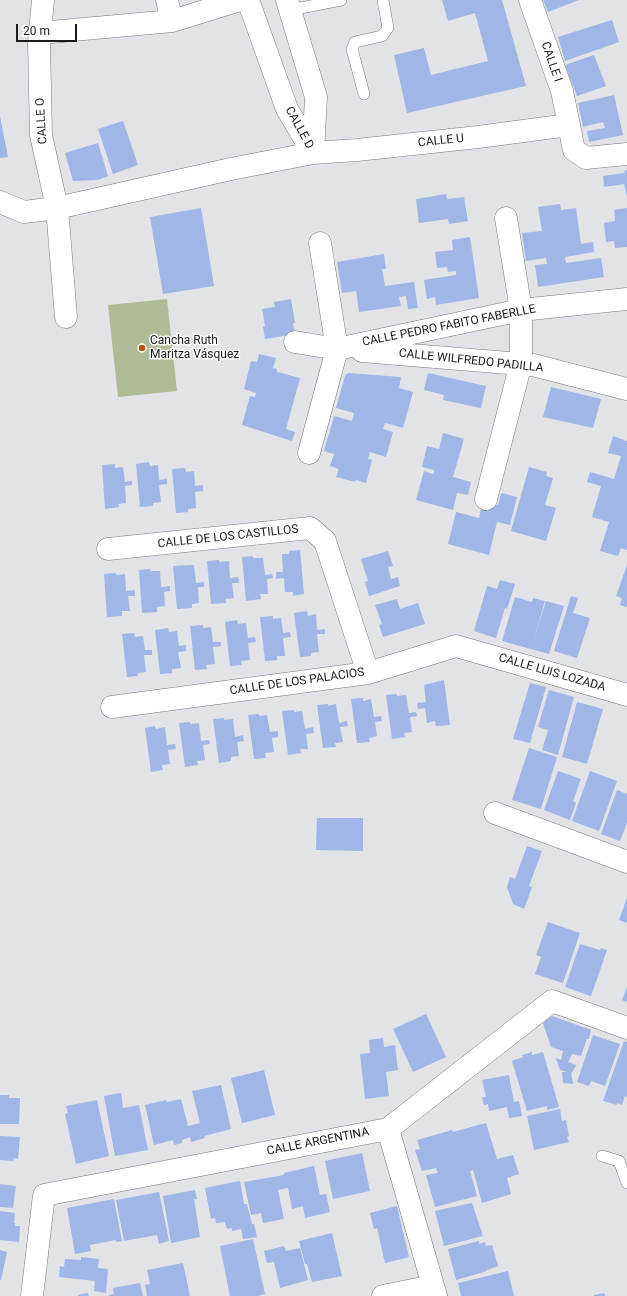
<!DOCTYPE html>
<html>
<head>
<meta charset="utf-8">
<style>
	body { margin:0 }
	#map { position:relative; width:627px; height:1296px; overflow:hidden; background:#e1e3e7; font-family:Roboto,sans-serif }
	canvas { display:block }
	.scale { position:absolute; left:16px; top:24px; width:61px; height:18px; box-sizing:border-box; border:2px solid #191a1b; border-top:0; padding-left:5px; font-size:12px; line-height:14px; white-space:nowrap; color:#191a1b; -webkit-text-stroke:3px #fff; paint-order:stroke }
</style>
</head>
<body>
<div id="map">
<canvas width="627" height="1296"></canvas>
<div class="scale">20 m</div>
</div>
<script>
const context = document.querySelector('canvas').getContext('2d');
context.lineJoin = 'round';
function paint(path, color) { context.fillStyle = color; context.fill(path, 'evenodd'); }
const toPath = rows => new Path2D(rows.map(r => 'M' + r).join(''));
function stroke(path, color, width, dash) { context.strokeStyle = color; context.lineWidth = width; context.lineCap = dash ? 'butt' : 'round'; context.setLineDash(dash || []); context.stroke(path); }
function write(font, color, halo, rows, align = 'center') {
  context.font = font + ' Roboto,sans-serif'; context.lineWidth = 3; context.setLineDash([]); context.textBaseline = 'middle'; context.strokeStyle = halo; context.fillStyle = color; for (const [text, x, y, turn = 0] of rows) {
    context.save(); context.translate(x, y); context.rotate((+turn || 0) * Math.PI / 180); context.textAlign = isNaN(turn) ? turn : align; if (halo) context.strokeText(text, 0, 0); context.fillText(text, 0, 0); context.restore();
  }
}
paint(toPath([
	[167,299,177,391,118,397,108,305]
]), '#afbb94');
paint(toPath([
	[442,0,502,0,526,86,407,113,394,55,424,48,431,75,488,61,475,13,448,21],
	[543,0,579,0,548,12],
	[612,20,619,42,565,61,558,37],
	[594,55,606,86,577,96,565,65],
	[614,95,623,135,589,142,587,131,605,128,603,122,583,127,578,103],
	[0,116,8,157,0,158],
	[123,121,138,165,113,174,98,129],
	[98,143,108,176,98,180,73,181,65,153],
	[627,170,627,197,624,184,604,187,603,176,625,173,624,171],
	[446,194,447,199,464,197,468,221,449,224,448,219,419,223,416,199],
	[560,204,561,210,576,208,581,244,593,242,594,252,565,257,566,263,601,258,604,277,538,287,535,265,547,264,546,258,526,261,522,233,542,231,538,207],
	[201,208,214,286,163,294,150,217],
	[627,208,627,247,615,248,614,241,606,242,604,223,615,221,614,210],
	[470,237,479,298,436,305,435,297,427,299,424,280,456,275,456,271,448,272,447,267,437,268,435,252,453,250,452,240],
	[384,254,386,269,382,269,385,286,414,282,418,308,408,309,406,296,399,297,401,306,359,312,356,291,342,293,337,262],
	[291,299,295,323,293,323,295,334,265,339,263,327,265,326,262,309,275,307,274,302],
	[259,354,276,358,273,368,277,369,277,372,300,378,286,429,295,432,292,441,242,425,250,396,255,397,256,393,244,389,251,361,257,362],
	[348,373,401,377,399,388,413,392,403,428,385,423,383,429,393,432,386,457,370,452,368,459,372,460,366,483,356,480,355,482,336,477,339,469,330,466,334,454,324,451,334,416,352,421,354,413,336,408,345,376],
	[428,373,486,386,481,408,443,400,444,395,424,390],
	[551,387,601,399,593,428,543,417],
	[443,433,464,439,453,477,471,482,468,495,457,493,453,510,416,500,424,471,433,474,434,472,434,470,422,467,427,446,439,449],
	[613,436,627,441,627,550,621,548,618,556,600,551,609,522,592,517,601,486,587,482,590,472,614,479,621,456,608,453],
	[149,462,150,466,158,465,159,480,167,479,167,484,159,485,161,502,153,503,153,506,140,507,136,464],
	[115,464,115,468,123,467,125,482,132,481,132,485,125,486,126,503,118,504,119,507,105,509,102,465],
	[529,467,547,472,546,476,553,478,545,505,556,508,546,541,511,531],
	[185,468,186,472,194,471,195,486,203,485,203,491,195,492,196,508,188,509,188,512,176,513,172,469],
	[501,493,517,497,510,525,497,522,489,555,448,544,456,512,479,518,483,501,498,505],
	[300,550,304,594,293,596,293,592,285,592,284,578,276,579,276,572,283,572,282,554,289,554,289,551],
	[388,551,393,566,388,567,391,579,398,577,400,586,369,596,365,582,368,581,361,559],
	[253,556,253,558,263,558,265,575,272,574,273,578,267,579,268,594,260,594,261,599,246,601,242,557],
	[219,560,219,562,229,561,230,578,238,577,239,583,232,583,234,598,225,599,226,603,211,604,207,561],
	[194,565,196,583,204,582,204,587,198,587,199,603,192,604,192,608,177,609,173,566],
	[627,565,627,607,620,605,622,598,616,596],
	[150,569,150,571,160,571,161,587,170,586,170,591,164,592,165,606,157,607,157,612,142,613,139,570],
	[116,573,116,575,125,574,126,591,135,590,135,596,128,596,130,611,122,611,122,616,107,617,104,574],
	[500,580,515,584,507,609,505,608,496,638,474,631,487,586,497,589],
	[571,596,578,598,573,613,590,618,577,658,554,651],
	[515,597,532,602,533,598,545,601,534,639,546,601,564,606,549,654,502,641],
	[397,599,400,609,418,603,425,624,383,637,379,625,382,624,375,605],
	[307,611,308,616,316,614,317,630,325,629,325,634,317,634,319,652,311,653,311,656,300,657,294,613],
	[273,616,273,619,281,618,283,633,290,632,291,637,283,638,285,656,277,656,277,660,265,661,260,617],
	[237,620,238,624,246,623,248,638,255,637,256,642,248,643,250,660,241,661,242,665,230,666,225,622],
	[203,625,203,628,211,627,213,642,221,642,221,646,213,647,215,664,206,665,207,669,195,670,190,626],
	[168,628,169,632,177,631,179,646,186,645,186,651,178,652,181,668,172,669,172,673,160,674,155,630],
	[134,633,135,637,143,636,145,650,152,650,152,655,144,655,146,672,138,673,138,676,127,677,122,634],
	[444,680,450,725,436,726,435,721,427,723,425,708,418,709,417,703,426,702,424,685],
	[530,683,546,687,530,743,513,739],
	[549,690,574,697,558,755,542,750,548,730,538,727],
	[397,694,397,696,406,695,409,713,416,712,417,716,410,717,412,732,404,733,405,737,392,739,386,695],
	[363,698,363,701,371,699,374,717,381,716,382,721,375,722,377,736,369,738,370,742,357,743,351,699],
	[577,702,603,709,587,764,562,757],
	[328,704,328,706,336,704,339,723,347,721,348,726,340,727,343,742,335,743,336,747,323,748,317,705],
	[294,710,294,712,302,711,305,729,313,727,314,733,306,734,308,749,300,749,301,753,288,755,282,711],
	[259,714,259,716,267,715,270,732,278,731,278,737,272,738,274,752,265,753,266,758,254,759,248,715],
	[224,718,224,720,233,719,235,737,243,735,244,741,237,742,239,756,231,757,231,761,219,763,213,719],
	[190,722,190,724,199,723,201,741,209,740,210,744,203,745,205,760,197,761,198,765,185,767,179,723],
	[155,726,156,729,165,727,167,745,175,744,176,749,168,750,170,764,162,765,163,770,151,772,145,728],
	[529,748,557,757,541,809,512,800],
	[558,771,581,779,573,801,576,803,570,820,544,810],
	[590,771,617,781,599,831,572,821],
	[617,790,627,794,627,823,620,841,601,834],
	[317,818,363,818,363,851,316,850],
	[527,846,542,851,529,886,532,887,524,909,513,904,507,887,510,877,515,879],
	[627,898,627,923,619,920],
	[548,922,580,933,563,983,535,974,541,957,536,955],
	[580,944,600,950,601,948,607,950,591,996,565,987],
	[627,987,627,1002,622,1000],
	[426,1014,446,1057,413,1072,393,1029],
	[552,1016,591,1030,589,1039,587,1039,581,1056,572,1054,568,1062,576,1065,572,1073,571,1072,573,1084,563,1083,562,1072,567,1072,560,1070,556,1058,561,1060,563,1051,551,1047,543,1023],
	[593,1035,620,1044,605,1086,591,1081,589,1086,577,1082],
	[383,1038,384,1047,395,1045,398,1070,386,1072,389,1096,365,1099,360,1054,370,1053,369,1040],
	[624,1041,627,1042,627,1097,625,1096,622,1105,617,1103,617,1105,603,1101],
	[532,1052,532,1055,543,1052,559,1107,547,1110,547,1106,527,1111,512,1061,523,1057,522,1055],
	[264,1070,275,1115,242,1123,231,1078],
	[509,1075,514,1102,519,1101,522,1116,509,1118,507,1107,489,1111,488,1104,484,1105,482,1097,486,1097,482,1080],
	[221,1085,231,1129,204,1136,205,1138,191,1142,190,1137,182,1140,182,1143,174,1145,173,1140,154,1145,145,1105,166,1100,167,1102,181,1099,188,1126,200,1123,192,1091],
	[121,1093,123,1108,139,1105,148,1150,115,1156,104,1096],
	[0,1095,9,1095,9,1098,20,1098,19,1124,0,1124],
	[97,1100,109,1156,76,1164,65,1114,68,1113,66,1106],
	[560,1109,562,1121,566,1120,569,1136,567,1137,569,1142,534,1150,527,1116],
	[486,1123,497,1159,513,1155,519,1174,507,1178,511,1194,482,1203,473,1170,470,1171,477,1196,435,1207,426,1175,438,1173,436,1168,422,1171,415,1150,420,1149,417,1140,452,1130,453,1132],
	[0,1136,20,1137,18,1159,14,1158,13,1161,0,1160],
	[362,1153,370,1191,333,1199,325,1161],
	[314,1166,320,1195,326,1194,330,1212,305,1218,303,1206,292,1209,288,1188,278,1190,284,1219,263,1223,261,1213,251,1215,244,1182,284,1175,284,1173],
	[240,1181,244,1204,247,1204,252,1224,254,1224,257,1237,243,1239,241,1229,232,1231,232,1228,227,1229,225,1222,216,1223,215,1218,211,1219,205,1188],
	[0,1184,16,1186,13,1208,0,1207],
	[195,1190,197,1199,194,1199,200,1237,171,1243,163,1196],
	[159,1192,169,1241,159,1244,157,1235,124,1241,116,1200],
	[114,1199,122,1241,116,1242,116,1240,90,1245,91,1251,75,1254,67,1208],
	[472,1203,483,1236,444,1246,435,1211],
	[397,1206,409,1257,385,1263,377,1228,374,1229,370,1213],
	[0,1211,15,1213,14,1223,15,1223,15,1226,20,1226,19,1242,0,1240],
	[332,1233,342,1276,312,1282,307,1264,305,1264,299,1241],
	[253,1239,265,1294,258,1296,230,1296,220,1246],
	[479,1241,479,1244,485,1242,486,1246,492,1245,498,1266,487,1270,487,1271,456,1280,448,1249],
	[284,1246,286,1251,300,1248,308,1280,280,1288,274,1262,267,1263,264,1251],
	[0,1250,7,1252,1,1280,0,1280],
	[81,1257,99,1259,98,1268,108,1269,106,1293,94,1291,95,1281,59,1277,60,1266,64,1267,65,1259,81,1260],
	[183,1263,190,1296,147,1296,145,1285,150,1284,147,1270],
	[508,1271,514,1296,461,1296,458,1283],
	[140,1283,143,1296,109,1296,109,1295,114,1294,113,1288],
	[88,1293,89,1296,78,1296,78,1295],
	[604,1293,605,1296,594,1296,594,1295]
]), '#9fb6e6');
const service = toPath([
	[290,10,341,0],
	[364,94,352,49,355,42,382,36,388,28,383,0],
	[602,1156,619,1161,627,1183]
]);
const minor = toPath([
	[43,0,39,43,41,135,57,208,66,317],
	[167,0,172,21],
	[248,0,287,109,313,153],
	[287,0,316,97,313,153],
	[530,0,562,91,574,150,586,158,627,154],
	[40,33,172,21,240,0],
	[0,202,24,212,57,208,231,169,313,153,357,150,478,137,569,125],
	[295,342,337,349,521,310,627,299],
	[362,351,533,365,627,389],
	[309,453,337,349,320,243],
	[486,499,521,363,521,310,506,218],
	[108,549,310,528,325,541,368,673],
	[112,707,368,673,456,646,627,695],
	[495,813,627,862],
	[388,1129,436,1296],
	[32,1296,44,1195,388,1129,552,1001,627,1028],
	[383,1296,433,1286]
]);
stroke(service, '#76787b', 12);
stroke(minor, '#76787b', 23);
stroke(service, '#fff', 11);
stroke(minor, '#fff', 22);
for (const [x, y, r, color] of [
	[142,348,4,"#b35500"]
]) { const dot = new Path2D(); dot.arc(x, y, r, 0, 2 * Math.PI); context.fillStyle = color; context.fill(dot); stroke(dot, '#fff', 1.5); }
write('12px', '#191a1b', '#fff', [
	["CALLE I",551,62,71],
	["CALLE O",42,121,-94],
	["CALLE D",299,128,61],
	["CALLE U",441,141,-6],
	["CALLE PEDRO FABITO FABERLLE",449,326,-11],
	["CALLE WILFREDO PADILLA",471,361,6],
	["CALLE DE LOS CASTILLOS",228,537,-6],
	["CALLE LUIS LOZADA",552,673,16],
	["CALLE DE LOS PALACIOS",297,682,-8],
	["CALLE ARGENTINA",318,1142,-11]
]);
write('12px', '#191a1b', '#fff', [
	["Cancha Ruth",150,341],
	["Maritza Vásquez",150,355]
], 'left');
</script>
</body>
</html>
